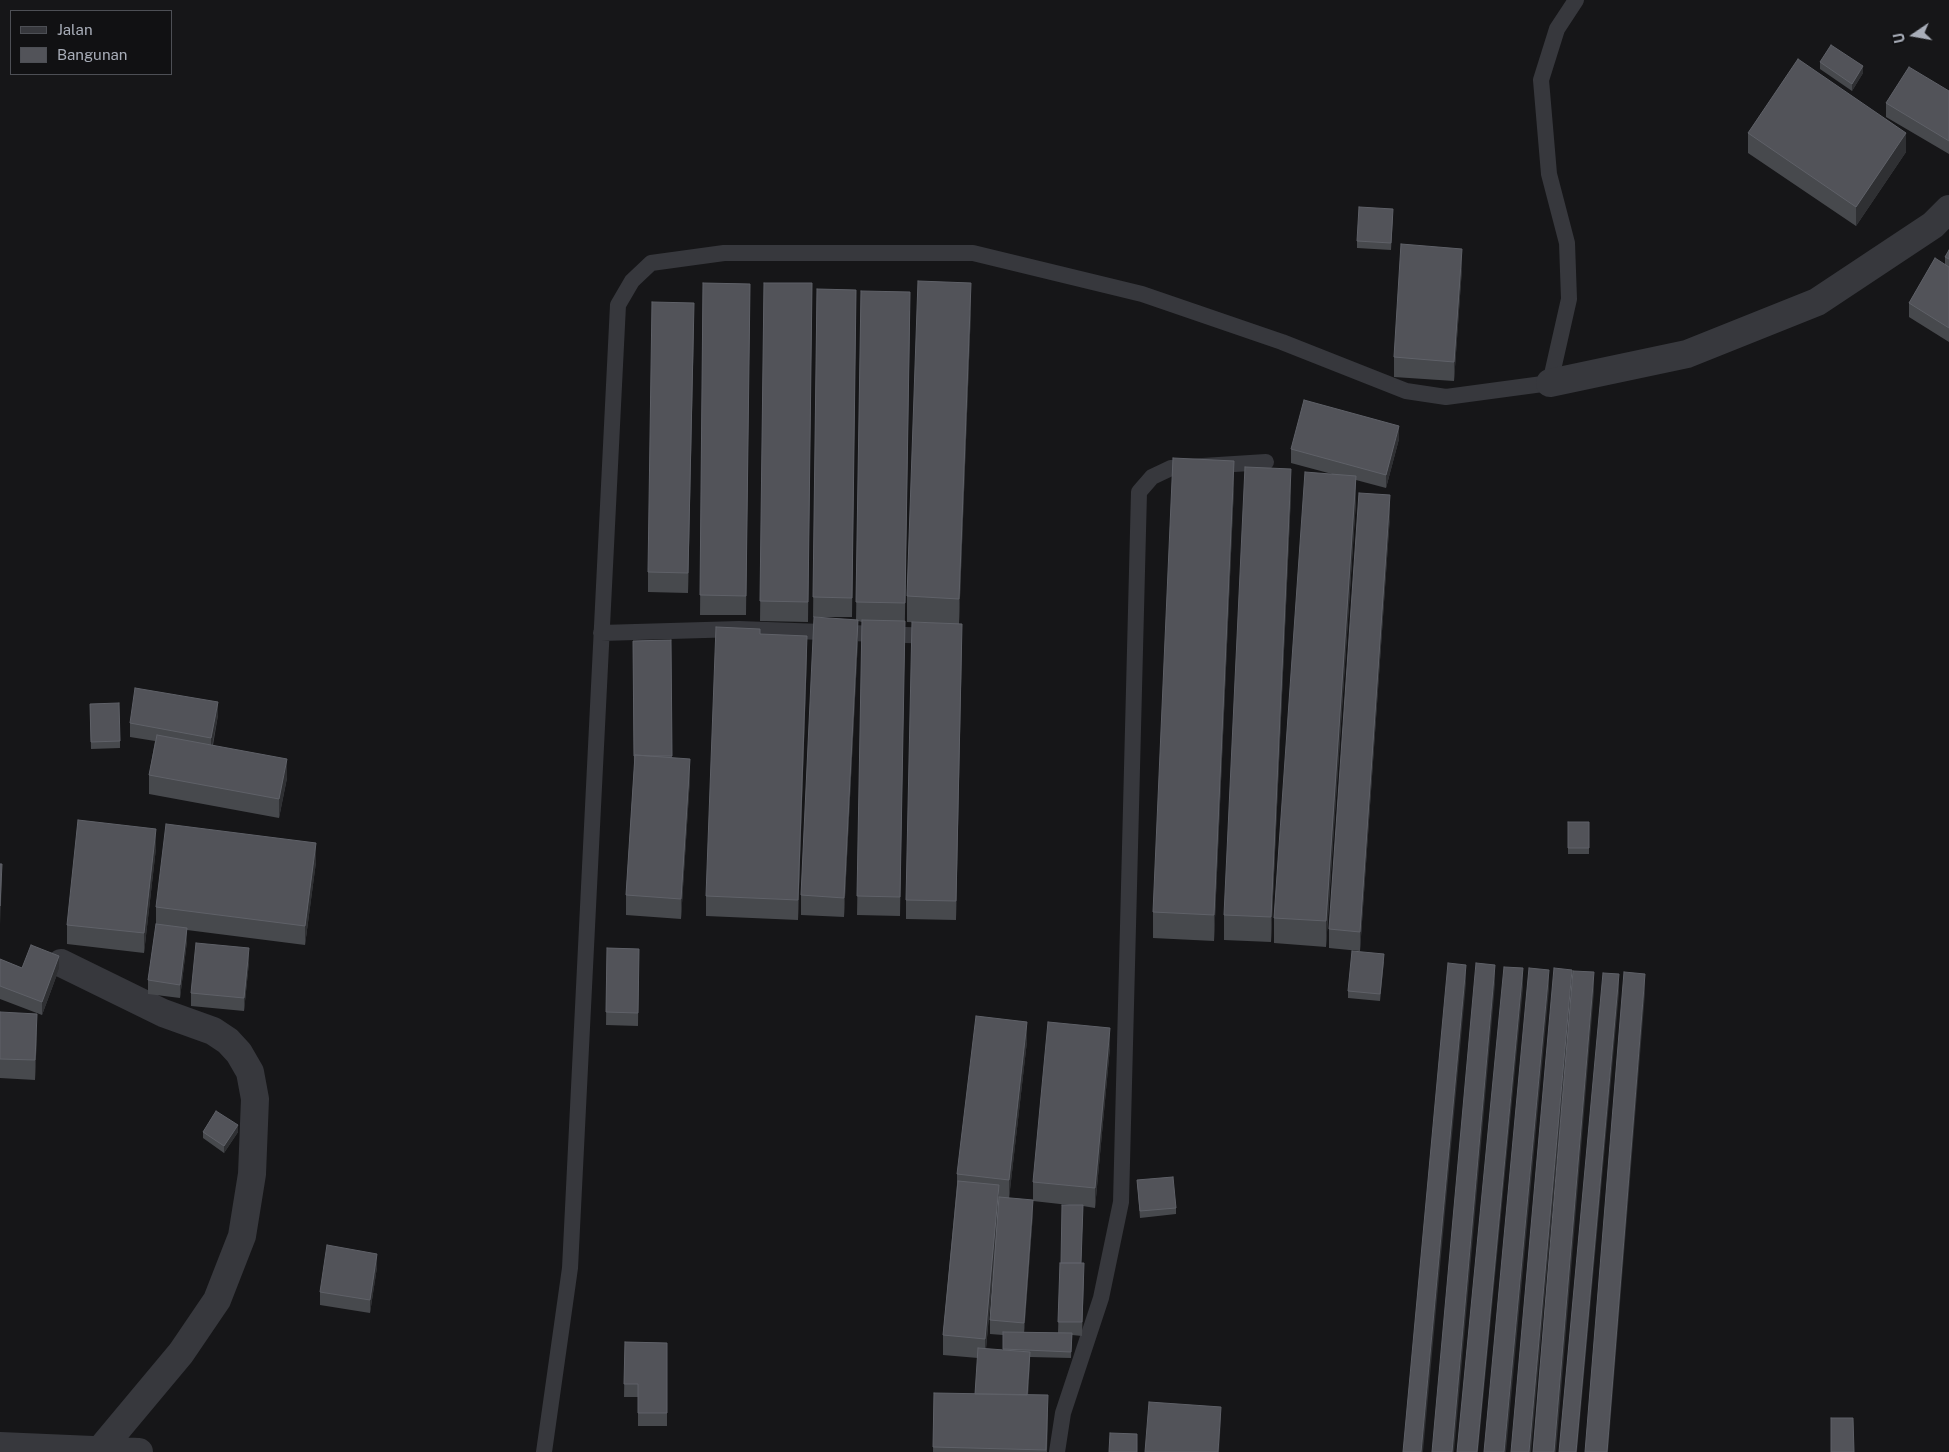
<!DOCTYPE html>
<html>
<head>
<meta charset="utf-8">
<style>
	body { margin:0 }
	#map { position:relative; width:1949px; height:1452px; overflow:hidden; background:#161618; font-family:"Public Sans",sans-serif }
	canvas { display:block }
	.legend { position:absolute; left:10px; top:10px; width:162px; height:65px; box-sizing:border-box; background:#111113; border:1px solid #4d4f55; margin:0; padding:6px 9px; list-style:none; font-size:15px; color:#a8adb8 }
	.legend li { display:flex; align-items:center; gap:10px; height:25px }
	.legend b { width:25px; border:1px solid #4d4f55 }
	.north { position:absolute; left:1889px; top:10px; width:50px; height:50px; -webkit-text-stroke:4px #111113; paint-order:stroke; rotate:258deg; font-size:14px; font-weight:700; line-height:20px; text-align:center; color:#a8adb8 }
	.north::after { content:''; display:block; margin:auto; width:18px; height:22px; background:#a8adb8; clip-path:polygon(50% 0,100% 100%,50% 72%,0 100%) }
</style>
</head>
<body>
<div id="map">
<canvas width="1949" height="1452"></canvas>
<ul class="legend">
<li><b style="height:6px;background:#37383d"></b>Jalan</li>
<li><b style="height:14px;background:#525359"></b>Bangunan</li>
</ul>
<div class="north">U</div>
</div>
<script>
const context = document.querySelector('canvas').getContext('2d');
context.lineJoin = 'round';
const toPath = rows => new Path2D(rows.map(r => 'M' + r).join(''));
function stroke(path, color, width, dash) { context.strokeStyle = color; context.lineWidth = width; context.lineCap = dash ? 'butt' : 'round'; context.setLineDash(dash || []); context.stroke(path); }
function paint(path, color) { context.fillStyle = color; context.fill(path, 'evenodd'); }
stroke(toPath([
	[601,633,739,629,934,636],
	[544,1452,570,1268,618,305,632,281,651,263,724,253,973,253,1142,294,1282,342,1406,391,1446,397,1550,383,1569,299,1567,243,1549,174,1541,80,1557,29,1576,0],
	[1057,1452,1063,1413,1101,1298,1121,1202,1139,492,1152,477,1171,468,1266,462]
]), '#37383d', 16);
stroke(toPath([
	[1550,383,1687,354,1817,302,1933,225,1949,209],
	[61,963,163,1013,213,1031,228,1041,239,1053,250,1072,255,1099,252,1174,242,1236,217,1300,181,1353,100,1450],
	[0,1446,139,1452]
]), '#37383d', 28);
paint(toPath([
	[1820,62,1863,73,1852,91,1820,69],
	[1949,91,1949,154,1886,117,1886,103],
	[1748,133,1906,152,1856,226,1748,153],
	[1393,216,1391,250,1357,248,1357,241],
	[1949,250,1949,342,1909,317,1909,303,1945,265,1945,257],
	[1462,268,1454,381,1394,377,1394,357],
	[703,283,750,284,746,615,700,615],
	[764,283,812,283,808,622,760,621],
	[817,289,856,290,852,617,813,617],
	[861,291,910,311,900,916,857,915,862,622,858,621,858,639,844,917,801,915,801,895,856,620],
	[971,309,959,624,962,643,956,920,906,919,906,900,932,623,907,622,907,596],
	[694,322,688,593,648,592,648,572],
	[1399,439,1386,488,1356,480,1356,501,1326,947,1274,943,1274,918,1332,474,1291,463,1291,449],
	[1234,486,1214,941,1153,938,1153,912],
	[1291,494,1271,942,1224,940,1224,915],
	[1390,515,1360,951,1329,948,1329,929],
	[760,634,807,655,798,920,706,916,706,896],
	[671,640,672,757,690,778,681,919,626,915,626,895,634,769,633,641],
	[90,704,120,741,120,748,91,749],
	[218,715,213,745,287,778,279,818,149,794,149,775,155,741,130,737,130,723],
	[1568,822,1589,822,1589,854,1568,854],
	[156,848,144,953,67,944,67,925],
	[316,862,305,945,187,930,187,941,180,998,148,994,148,980,156,924,156,907],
	[607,948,639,949,638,1026,606,1025],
	[0,959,22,968,59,969,42,1015,0,999],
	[1384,961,1380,1001,1348,998,1348,991],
	[249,962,244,1011,191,1006,191,993],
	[0,1012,37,1033,35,1080,0,1078],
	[1027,1041,1009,1198,1033,1213,1024,1332,1058,1333,1060,1263,1061,1263,1069,1205,1033,1201,1033,1182,1110,1047,1095,1208,1083,1206,1081,1263,1084,1277,1082,1336,1072,1335,1071,1358,1030,1357,1028,1395,1048,1415,1047,1452,933,1452,934,1393,975,1394,978,1358,943,1355,943,1335,957,1184,957,1174],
	[995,1249,990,1320,990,1334,1003,1335,1003,1350,986,1349],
	[203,1132,238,1132,224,1153,203,1138],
	[1137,1180,1176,1208,1176,1214,1140,1218],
	[377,1267,370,1313,320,1305,320,1292],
	[625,1342,667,1343,667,1426,638,1426,638,1397,624,1397]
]), '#47494d');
paint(toPath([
	[1863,66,1863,73,1852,91,1852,84],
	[1906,133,1906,152,1856,226,1856,207],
	[1462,249,1462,268,1454,381,1454,362],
	[971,283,971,309,959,624,959,599],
	[694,303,694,322,688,593,688,573],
	[1399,426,1399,439,1386,488,1386,475],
	[1234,461,1234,486,1214,941,1214,915],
	[1291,469,1291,494,1271,942,1271,917],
	[1356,476,1356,501,1326,947,1326,921],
	[1390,495,1390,515,1360,951,1360,932],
	[858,620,858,639,844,917,844,898],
	[962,624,962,643,956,920,956,901],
	[807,636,807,655,798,920,798,900],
	[218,702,218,715,211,751,211,738],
	[287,759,287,778,279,818,279,799],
	[690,759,690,778,681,919,681,899],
	[156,829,156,848,144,953,144,933],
	[316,843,316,862,305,945,305,926],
	[2,864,2,883,0,925,0,906],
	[187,928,187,941,180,998,180,985],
	[249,948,249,962,244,1011,244,998],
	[59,956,59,969,42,1015,42,1002],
	[1466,965,1466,984,1423,1452,1421,1452],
	[1495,965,1495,985,1454,1452,1452,1452],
	[1523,968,1523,988,1478,1452,1477,1452],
	[1549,970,1549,990,1506,1452,1504,1452],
	[1572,970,1572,989,1531,1452,1529,1452],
	[1594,972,1594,992,1556,1452,1554,1452],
	[1619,974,1619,993,1577,1452,1576,1452],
	[1645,974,1645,994,1608,1452,1607,1452],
	[37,1014,37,1033,35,1080,35,1060],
	[1027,1022,1027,1041,1009,1199,1009,1180],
	[1110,1028,1110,1047,1095,1208,1095,1188],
	[238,1125,238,1132,224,1153,224,1146],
	[999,1185,999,1204,985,1359,985,1339],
	[1033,1200,1033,1213,1024,1336,1024,1323],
	[377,1254,377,1267,370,1313,370,1300],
	[1030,1352,1030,1365,1027,1413,1027,1400],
	[1048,1395,1048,1415,1046,1452],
	[1221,1407,1221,1420,1219,1452,1218,1452]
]), '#2f3033');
const building = toPath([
	[1831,45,1863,66,1852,84,1820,62,1831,45],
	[1798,59,1906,133,1856,207,1748,133,1798,59],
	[1909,67,1949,91,1949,141,1886,103,1909,67],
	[1359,207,1393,209,1391,243,1357,241,1359,207],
	[1401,244,1462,249,1454,362,1394,357,1401,244],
	[1949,250,1949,259,1945,257,1949,250],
	[1935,258,1949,267,1949,328,1909,303,1935,258],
	[918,281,971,283,959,599,907,596,918,281],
	[703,283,750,284,746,596,700,595,703,283],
	[764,283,812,283,808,602,760,601,764,283],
	[817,289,856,290,852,598,813,597,817,289],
	[861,291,910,292,905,603,856,602,861,291],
	[652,302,694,303,688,573,648,572,652,302],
	[1304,400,1399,426,1386,475,1291,449,1304,400],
	[1173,458,1234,461,1214,915,1153,912,1173,458],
	[1245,467,1291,469,1271,917,1224,915,1245,467],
	[1305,472,1356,476,1326,921,1274,918,1305,472],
	[1359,493,1390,495,1360,932,1329,929,1359,493],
	[814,617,858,620,844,898,801,895,814,617],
	[862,620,905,621,900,897,857,896,862,620],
	[912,622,962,624,956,901,906,900,912,622],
	[716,627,760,629,760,634,807,636,798,900,706,896,716,627],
	[671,640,672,756,651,756,635,755,635,756,634,756,633,641,671,640],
	[135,688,218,702,211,738,130,723,135,688],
	[119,703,120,741,91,742,90,704,119,703],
	[157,735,287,759,279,799,149,775,157,735],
	[635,755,690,759,681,899,626,895,635,755],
	[78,820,156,829,144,933,67,925,78,820],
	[1568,822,1589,822,1589,848,1568,848,1568,822],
	[166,824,316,843,305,926,156,907,166,824],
	[0,864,2,864,0,906,0,864],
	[156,924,187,928,180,985,148,980,156,924],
	[196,943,249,948,244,998,191,993,196,943],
	[31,945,59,956,42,1002,0,986,0,959,22,968,31,945],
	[607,948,639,949,638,1013,606,1012,607,948],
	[1352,951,1384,954,1380,994,1348,991,1352,951],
	[1448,963,1466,965,1421,1452,1403,1452,1448,963],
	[1476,963,1495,965,1452,1452,1432,1452,1476,963],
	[1504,967,1523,968,1477,1452,1457,1452,1504,967],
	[1529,968,1549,970,1504,1452,1484,1452,1529,968],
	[1554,968,1572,970,1529,1452,1511,1452,1554,968],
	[1573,971,1594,972,1554,1452,1533,1452,1573,971],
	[1624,972,1645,974,1607,1452,1585,1452,1624,972],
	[1603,973,1619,974,1576,1452,1559,1452,1603,973],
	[0,1012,37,1014,35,1060,0,1059,0,1012],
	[976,1016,1027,1022,1009,1180,957,1174,976,1016],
	[1048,1022,1110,1028,1095,1188,1033,1182,1048,1022],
	[216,1111,238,1125,224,1146,203,1132,216,1111],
	[1173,1177,1176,1208,1140,1211,1137,1180,1173,1177],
	[958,1181,999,1185,985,1339,943,1335,958,1181],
	[999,1197,1033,1200,1024,1323,990,1320,999,1197],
	[1062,1205,1083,1205,1081,1263,1061,1263,1062,1205],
	[327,1245,377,1254,370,1300,320,1292,327,1245],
	[1060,1263,1084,1263,1082,1322,1058,1322,1060,1263],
	[1003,1332,1072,1333,1071,1352,1003,1349,1003,1332],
	[625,1342,667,1343,667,1413,638,1413,638,1384,624,1384,625,1342],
	[978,1348,1030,1352,1027,1395,975,1394,978,1348],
	[934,1393,1048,1395,1046,1450,933,1447,934,1393],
	[1149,1402,1221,1407,1218,1452,1145,1452,1149,1402],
	[1831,1418,1853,1418,1854,1452,1831,1452,1831,1418],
	[1110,1433,1137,1434,1137,1452,1109,1452,1110,1433]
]);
paint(building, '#525359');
stroke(building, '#5f6168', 1);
</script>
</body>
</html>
